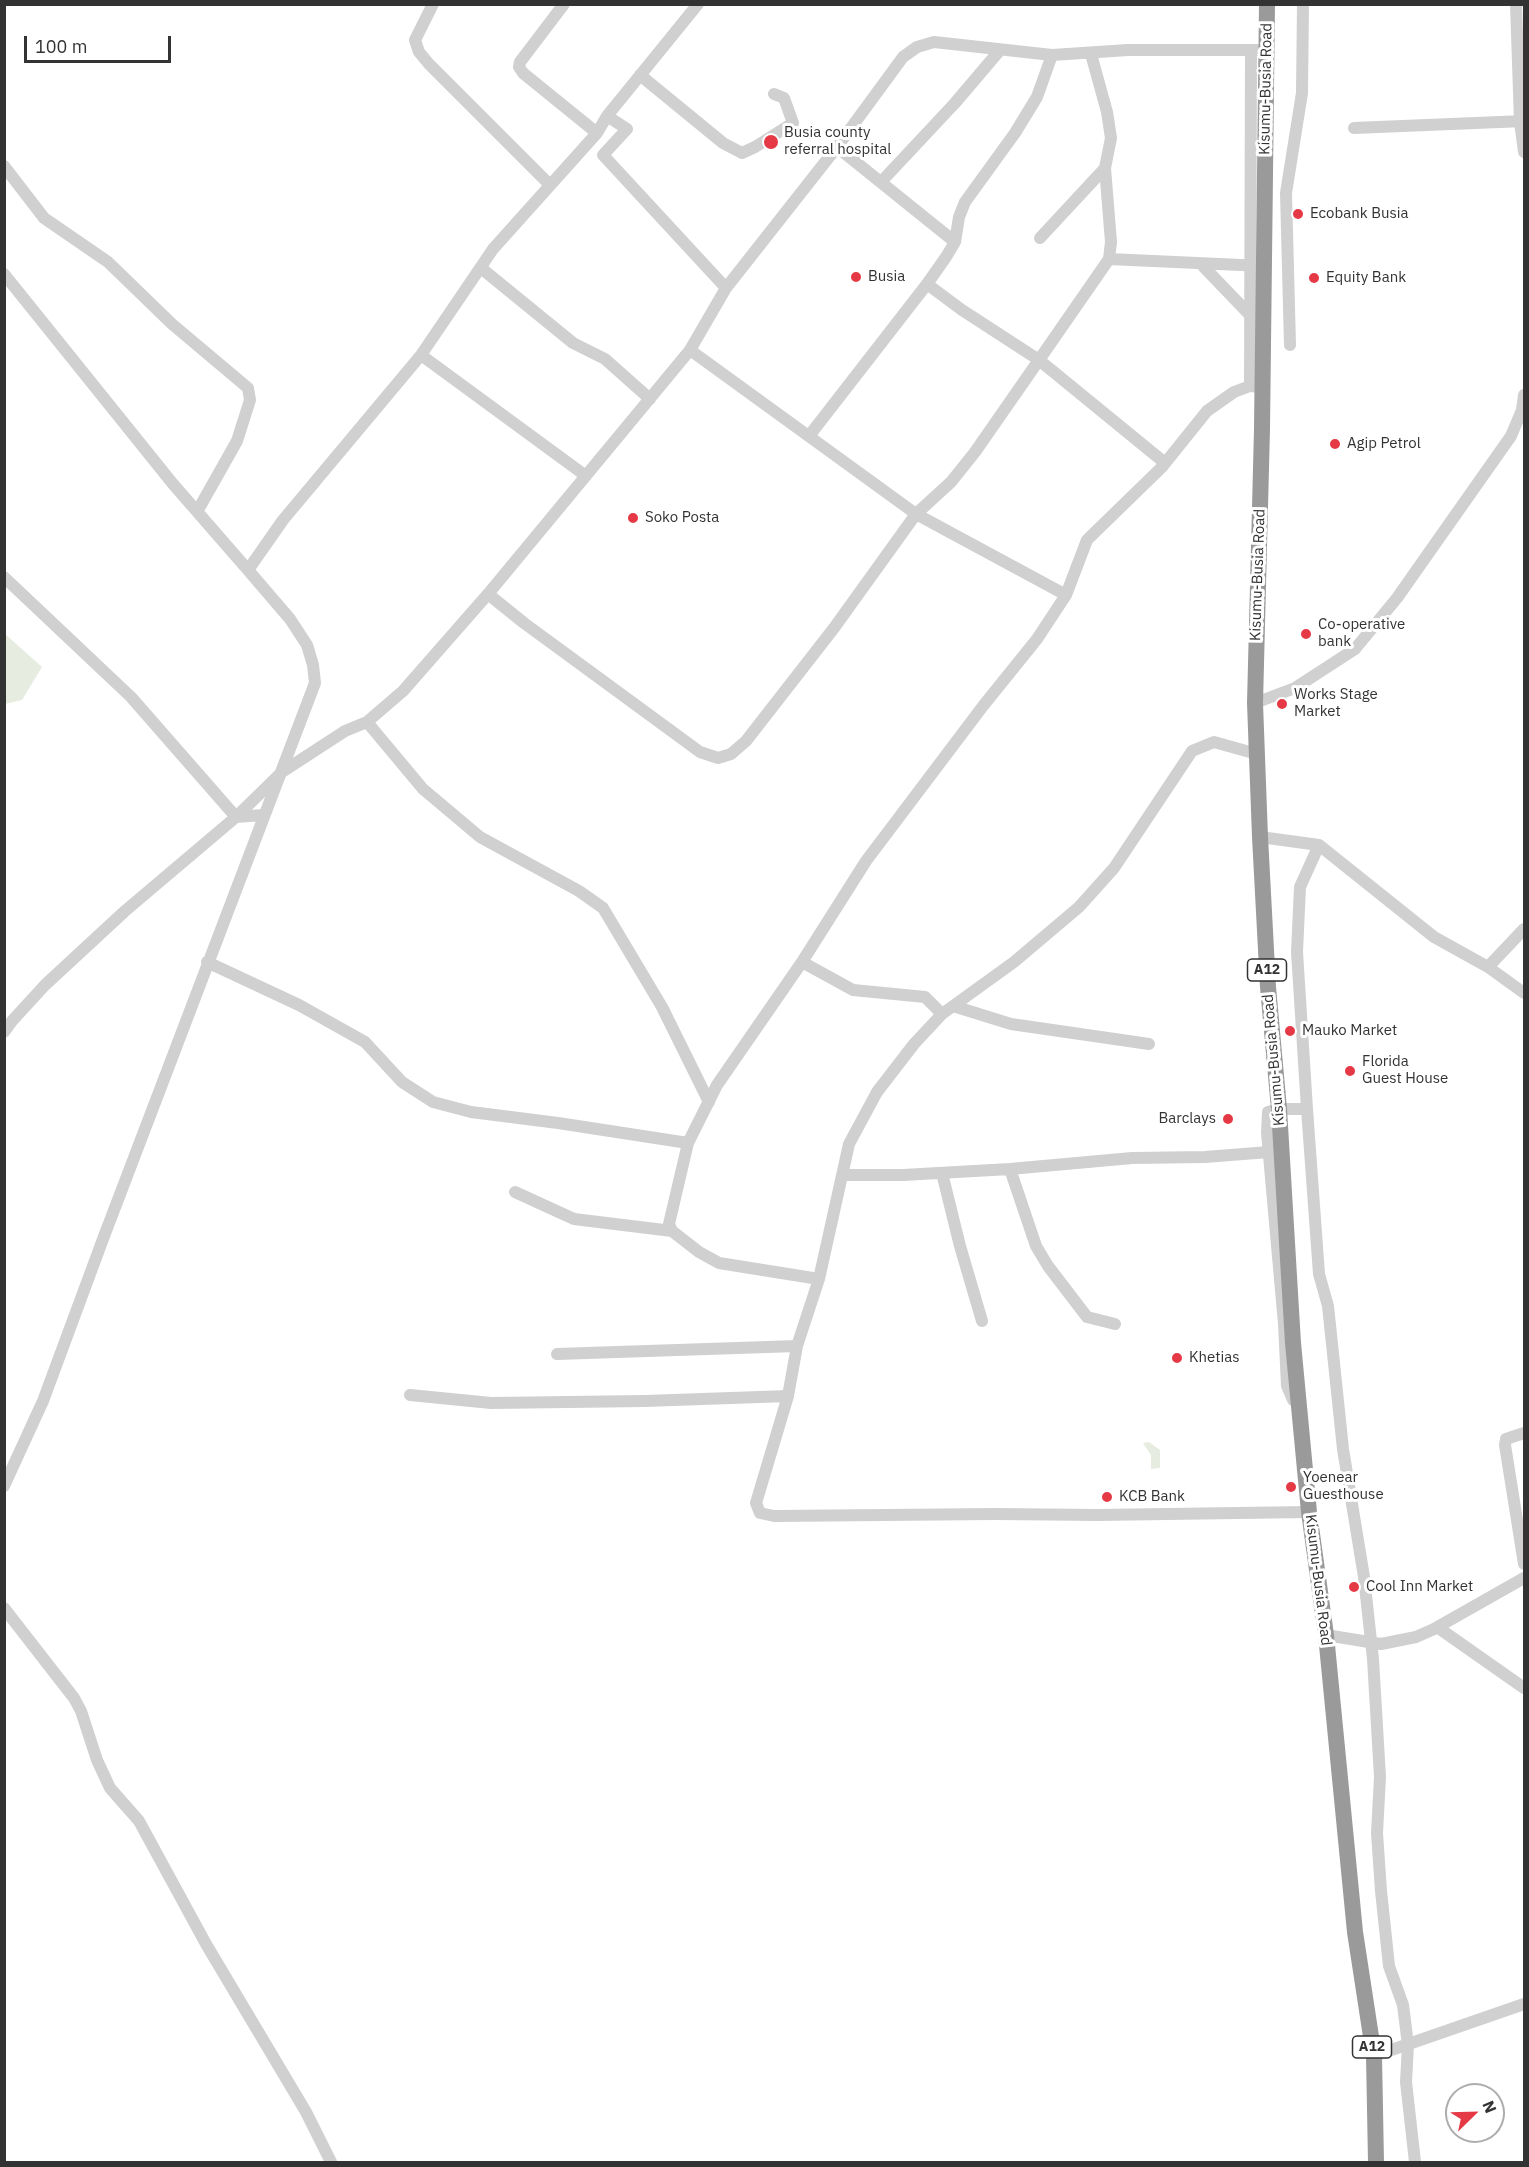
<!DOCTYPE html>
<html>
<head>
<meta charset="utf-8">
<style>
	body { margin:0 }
	#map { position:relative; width:1529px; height:2167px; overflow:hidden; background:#fff; font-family:"IBM Plex Sans",sans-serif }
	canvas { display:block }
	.frame { position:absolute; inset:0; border:6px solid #333; pointer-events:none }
	.north { position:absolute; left:1445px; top:2083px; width:60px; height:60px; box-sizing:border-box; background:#fff; border:2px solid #adadad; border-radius:50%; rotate:67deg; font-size:16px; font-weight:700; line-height:24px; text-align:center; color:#333 }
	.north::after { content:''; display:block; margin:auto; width:21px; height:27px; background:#e63946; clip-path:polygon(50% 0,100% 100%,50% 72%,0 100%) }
	.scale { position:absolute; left:24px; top:36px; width:147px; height:27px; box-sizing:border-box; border:3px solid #333; border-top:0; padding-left:8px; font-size:18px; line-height:21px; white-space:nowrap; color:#333; -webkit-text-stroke:4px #fff; paint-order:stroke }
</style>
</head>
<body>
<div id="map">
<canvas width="1529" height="2167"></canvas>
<div class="frame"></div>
<div class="north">N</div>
<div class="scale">100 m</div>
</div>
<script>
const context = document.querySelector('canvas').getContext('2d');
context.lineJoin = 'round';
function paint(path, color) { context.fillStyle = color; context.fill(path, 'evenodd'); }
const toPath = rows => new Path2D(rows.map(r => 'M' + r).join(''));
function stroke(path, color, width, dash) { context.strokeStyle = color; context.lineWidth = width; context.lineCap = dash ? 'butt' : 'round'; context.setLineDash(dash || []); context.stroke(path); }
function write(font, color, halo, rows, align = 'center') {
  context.font = font + ' "IBM Plex Sans",sans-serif'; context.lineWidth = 6; context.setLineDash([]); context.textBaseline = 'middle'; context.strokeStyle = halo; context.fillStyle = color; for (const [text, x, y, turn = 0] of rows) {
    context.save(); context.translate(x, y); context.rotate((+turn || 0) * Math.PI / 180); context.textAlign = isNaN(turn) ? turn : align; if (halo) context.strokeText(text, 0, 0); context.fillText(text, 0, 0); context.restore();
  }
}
paint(toPath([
	[4,633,42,667,22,700,5,704],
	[1149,1442,1160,1450,1160,1468,1151,1469,1151,1455,1143,1443]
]), '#e6ecdf');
stroke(toPath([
	[433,4,415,40,419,52,429,64,550,185],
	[564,4,520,62,519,67,523,73,597,133],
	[1516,4,1520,122,1524,152],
	[1091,54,1107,112,1111,138,1105,168,1111,242,1109,259],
	[640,75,723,143,742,153,755,147,793,123,784,98,774,94],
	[607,116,627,129,603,155,726,288],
	[1354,128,1524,121],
	[837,147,955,242],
	[4,166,44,218,108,262,172,324,248,388,250,400,237,441,198,510],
	[881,182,955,103,1000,50],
	[1040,238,1105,168],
	[1201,264,1250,315],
	[481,268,573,343,605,359,650,399],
	[4,274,173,484,248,570],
	[1290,345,1286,193,1302,93,1303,4],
	[690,350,916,514,1066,595],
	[421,355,586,476],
	[1250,386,1251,50],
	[809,436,927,284,946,257,955,242,959,217,965,202,1015,133,1037,97,1052,55],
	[1165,463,1039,360,1109,259,1263,266],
	[4,577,131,697,236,817,263,815],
	[488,594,524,623,700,752,718,758,731,754,746,741,834,628,916,514,951,482,975,452,1039,360,962,310,927,284],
	[1255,703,1295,688,1355,649,1397,598,1511,436,1522,410,1524,395],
	[367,722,423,789,480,837,579,891,603,908,662,1007,709,1102],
	[1257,754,1214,742,1192,751,1114,868,1079,907,1014,962,942,1014,914,1044,877,1092,849,1144,819,1279,797,1346,788,1396,756,1503,760,1513,774,1516,995,1514,1097,1515,1309,1512],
	[1260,837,1319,845,1434,937,1488,967,1524,993],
	[207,962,299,1005,365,1042,402,1082,433,1102,471,1112,558,1123,688,1143],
	[802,962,853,990,925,997,942,1014],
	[1488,967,1524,929],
	[953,1006,1011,1024,1149,1044],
	[4,1032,12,1021,45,985,125,911,236,817,282,772,345,731,367,722,403,691,488,594,690,350,726,288,837,147,903,57,917,47,934,42,1052,55,1128,50,1267,50],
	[1307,1109,1297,952,1300,887,1319,845],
	[1010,1169,1036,1246,1048,1266,1087,1317,1115,1324],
	[942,1173,960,1246,982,1321],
	[843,1175,903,1175,1010,1169,1132,1158,1205,1157,1269,1152],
	[515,1192,574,1219,672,1231],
	[819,1279,719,1263,699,1252,672,1231,669,1224,688,1143,717,1085,802,962,866,861,983,706,1037,639,1066,595,1087,540,1162,467,1207,411,1234,392,1250,386,1261,387],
	[557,1354,797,1346],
	[410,1395,491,1403,645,1401,788,1396],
	[1299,1400,1293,1400,1287,1386,1284,1324,1267,1133,1268,1112,1279,1109,1307,1109,1319,1274,1328,1306,1343,1449,1364,1577,1373,1659,1380,1777,1377,1833,1381,1891,1389,1966,1403,2005,1408,2045,1406,2082,1415,2162],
	[1524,1433,1506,1439,1505,1445,1524,1564],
	[4,1486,43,1401,103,1239,315,683,313,665,307,645,290,619,248,570,283,520,421,355,493,249,597,133,607,116,698,4],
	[4,1608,74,1698,81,1711,97,1760,110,1788,139,1821,206,1944,306,2112,331,2162],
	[1440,1629,1524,1688],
	[1326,1635,1381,1644,1416,1637,1434,1629,1524,1578],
	[1374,2056,1524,2004]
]), '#d0d0d0', 12);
stroke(toPath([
	[1267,4,1262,429,1255,703,1260,837,1268,987,1279,1109,1293,1343,1309,1512,1326,1635,1355,1932,1374,2056,1376,2162]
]), '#9a9a9a', 16);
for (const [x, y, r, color] of [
	[771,142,8,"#e63946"],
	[1298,214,6,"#e63946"],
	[856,277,6,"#e63946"],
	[1314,278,6,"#e63946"],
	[1335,444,6,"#e63946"],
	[633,518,6,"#e63946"],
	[1306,634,6,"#e63946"],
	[1282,704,6,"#e63946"],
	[1290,1031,6,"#e63946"],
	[1350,1071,6,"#e63946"],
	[1228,1119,6,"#e63946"],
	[1177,1358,6,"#e63946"],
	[1291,1487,6,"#e63946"],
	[1107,1497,6,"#e63946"],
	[1354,1587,6,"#e63946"]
]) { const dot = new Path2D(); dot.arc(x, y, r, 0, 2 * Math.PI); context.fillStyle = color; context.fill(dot); stroke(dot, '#fff', 2); }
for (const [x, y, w] of [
	[1267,970,39],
	[1372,2047,39]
]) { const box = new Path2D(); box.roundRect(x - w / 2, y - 11, w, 22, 4.5); context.fillStyle = '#fff'; context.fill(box); stroke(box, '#333', 1.5); }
write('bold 14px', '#333', null, [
	["A12",1267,970],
	["A12",1372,2047]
]);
write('15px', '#333', '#fff', [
	["Kisumu-Busia Road",1266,89,-89],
	["Kisumu-Busia Road",1258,575,-88],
	["Kisumu-Busia Road",1274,1060,-95],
	["Kisumu-Busia Road",1318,1580,83]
]);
write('15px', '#333', '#fff', [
	["Busia county",784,133],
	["referral hospital",784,150],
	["Ecobank Busia",1310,214],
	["Busia",868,277],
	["Equity Bank",1326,278],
	["Agip Petrol",1347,444],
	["Soko Posta",645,518],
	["Co-operative",1318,625],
	["bank",1318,642],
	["Works Stage",1294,695],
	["Market",1294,712],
	["Mauko Market",1302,1031],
	["Florida",1362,1062],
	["Guest House",1362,1079],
	["Barclays",1216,1119,"right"],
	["Khetias",1189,1358],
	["Yoenear",1303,1478],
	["Guesthouse",1303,1495],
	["KCB Bank",1119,1497],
	["Cool Inn Market",1366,1587]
], 'left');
</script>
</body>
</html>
